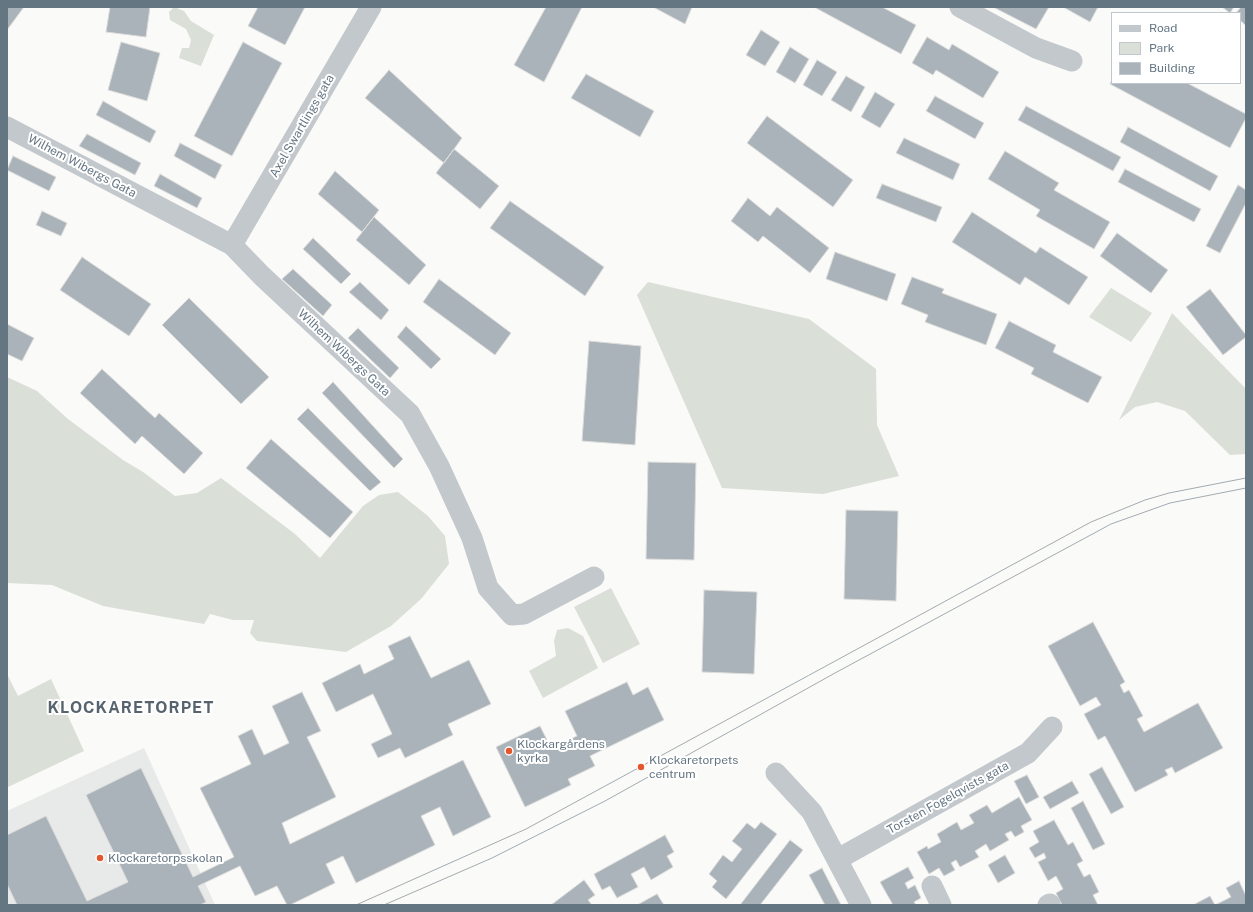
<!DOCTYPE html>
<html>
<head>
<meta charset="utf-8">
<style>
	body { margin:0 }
	#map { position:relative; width:1253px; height:912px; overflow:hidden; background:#fafaf8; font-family:"Public Sans",sans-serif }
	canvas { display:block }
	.frame { position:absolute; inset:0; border:8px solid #657683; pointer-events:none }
	.legend { position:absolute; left:1111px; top:12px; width:130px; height:72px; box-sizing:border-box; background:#fff; border:1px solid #c1c8cd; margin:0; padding:5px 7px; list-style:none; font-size:12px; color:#657683 }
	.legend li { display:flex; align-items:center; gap:8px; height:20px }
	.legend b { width:20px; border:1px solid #c1c8cd }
</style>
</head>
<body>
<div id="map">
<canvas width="1253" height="912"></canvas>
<div class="frame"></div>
<ul class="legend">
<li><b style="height:5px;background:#c3c8cc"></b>Road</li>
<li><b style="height:11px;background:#dadfd7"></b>Park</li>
<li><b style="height:11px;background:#aab3b9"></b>Building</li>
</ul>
</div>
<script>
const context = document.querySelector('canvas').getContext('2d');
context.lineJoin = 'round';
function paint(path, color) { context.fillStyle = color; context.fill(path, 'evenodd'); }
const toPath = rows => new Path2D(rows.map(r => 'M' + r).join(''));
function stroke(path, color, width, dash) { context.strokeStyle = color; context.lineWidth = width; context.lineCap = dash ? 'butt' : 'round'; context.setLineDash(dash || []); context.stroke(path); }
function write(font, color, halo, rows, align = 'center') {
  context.font = font + ' "Public Sans",sans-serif'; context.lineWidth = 4; context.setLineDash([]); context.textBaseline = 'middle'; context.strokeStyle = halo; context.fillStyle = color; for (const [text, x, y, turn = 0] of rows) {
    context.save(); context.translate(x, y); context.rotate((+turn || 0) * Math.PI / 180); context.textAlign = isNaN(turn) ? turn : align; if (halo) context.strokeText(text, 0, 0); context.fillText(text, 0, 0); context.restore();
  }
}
paint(toPath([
	[144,748,215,905,7,905,7,811]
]), '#e8e9e9');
paint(toPath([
	[174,7,184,11,191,21,214,35,201,66,179,58,182,48,189,48,191,40,186,29,170,20,169,12],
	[648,282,809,319,876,369,877,425,899,476,823,494,722,488,637,295],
	[1111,288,1152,313,1131,342,1089,317],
	[1172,313,1246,389,1246,454,1230,455,1185,411,1157,402,1135,407,1119,420],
	[7,377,37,391,68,419,123,460,143,472,175,496,197,493,221,478,295,534,320,558,363,506,379,495,398,492,428,516,445,536,449,564,421,599,391,626,346,652,257,641,250,633,254,620,233,620,210,614,204,624,103,606,52,585,7,583],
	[611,588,640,644,603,663,574,607],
	[568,628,583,636,598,668,543,698,529,671,556,656,554,641,557,630],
	[7,674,18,696,51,679,84,751,8,787]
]), '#dadfd7');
const building = toPath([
	[7,7,24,7,7,30,7,7],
	[110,7,150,7,146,37,106,32,110,7],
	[258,7,305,7,285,45,248,26,258,7],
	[546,7,582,7,544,82,514,65,546,7],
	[653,7,692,7,685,24,653,7],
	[814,7,882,7,916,25,901,54,814,7],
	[993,7,1049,7,1036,29,993,7],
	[1063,7,1098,7,1090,22,1063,7],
	[1222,7,1234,7,1230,13,1222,7],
	[1241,7,1246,7,1246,26,1240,20,1240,13,1236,13,1241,7],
	[761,30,780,42,765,66,746,55,761,30],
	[927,37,949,50,952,44,999,72,983,98,936,70,933,75,912,63,927,37],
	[121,42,160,53,147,101,108,90,121,42],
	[243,42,282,63,232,156,194,136,243,42],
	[790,47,809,59,795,83,776,72,790,47],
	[817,60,837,72,822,96,803,85,817,60],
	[389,70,462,138,444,163,365,98,389,70],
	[586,74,654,111,640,137,571,98,586,74],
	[846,76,865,87,851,112,831,100,846,76],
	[1112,80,1112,83,1187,83,1246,114,1246,118,1230,148,1110,84,1112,80],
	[875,92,895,104,880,128,861,117,875,92],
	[935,96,984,123,975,139,926,111,935,96],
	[103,101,156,131,150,143,96,115,103,101],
	[1026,106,1121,157,1113,171,1018,120,1026,106],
	[767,116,853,180,833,207,747,143,767,116],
	[1128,127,1218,176,1210,191,1120,142,1128,127],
	[87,134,141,163,135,175,79,146,87,134],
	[904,138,960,164,953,180,896,153,904,138],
	[180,143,222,165,215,179,174,156,180,143],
	[454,149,499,186,480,209,436,173,454,149],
	[1005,151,1059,183,1054,190,1110,222,1094,249,1036,216,1040,210,988,179,1005,151],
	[13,156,56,177,49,191,7,170,13,156],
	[1125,169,1201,209,1194,222,1118,182,1125,169],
	[335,171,379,210,362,232,318,194,335,171],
	[160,174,202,198,197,208,154,186,160,174],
	[882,184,942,207,936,222,876,198,882,184],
	[1238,185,1246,190,1246,203,1220,253,1206,246,1238,185],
	[748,198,770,216,777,207,829,248,810,273,763,236,758,242,731,221,748,198],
	[510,201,604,267,585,296,490,228,510,201],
	[42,211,67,223,61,236,36,225,42,211],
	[972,212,1036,253,1040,247,1088,277,1069,305,1025,277,1020,285,952,242,972,212],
	[374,217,426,265,409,285,356,240,374,217],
	[1117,233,1168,270,1151,293,1100,256,1117,233],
	[313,238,351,274,341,284,303,249,313,238],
	[835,252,896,274,887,301,826,279,835,252],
	[82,257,151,304,129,336,60,290,82,257],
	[293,269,332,305,323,316,282,279,293,269],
	[912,277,944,289,942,293,997,314,986,345,925,322,928,315,901,304,912,277],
	[439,279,511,333,495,355,423,302,439,279],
	[360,282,389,310,381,320,349,292,360,282],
	[1210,289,1246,335,1246,337,1223,355,1186,307,1210,289],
	[189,298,269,377,241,404,162,325,189,298],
	[1009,321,1056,345,1053,352,1102,377,1088,403,1031,374,1034,368,995,348,1009,321],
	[7,324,34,338,22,361,7,354,7,324],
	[406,326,441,359,431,369,397,337,406,326],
	[358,328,399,368,390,378,348,338,358,328],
	[589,341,641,346,635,445,582,441,589,341],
	[102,369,155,418,159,413,203,453,184,474,142,436,135,444,80,393,102,369],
	[333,382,403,459,394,468,322,393,333,382],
	[308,408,381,482,370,491,297,419,308,408],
	[271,439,353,512,330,538,246,468,271,439],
	[648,462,696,463,694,560,646,559,648,462],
	[846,510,898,511,896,601,844,599,846,510],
	[704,590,757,592,754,674,702,672,704,590],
	[1093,622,1125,682,1120,685,1124,693,1129,690,1143,716,1137,719,1144,732,1198,703,1223,748,1175,773,1172,767,1165,770,1168,775,1135,792,1105,736,1098,740,1084,714,1101,705,1096,697,1080,706,1048,646,1093,622],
	[410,636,431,678,469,660,491,704,448,724,453,735,405,758,400,748,378,758,371,744,392,734,373,694,336,712,322,683,360,664,364,674,394,659,388,646,410,636],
	[627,682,633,695,648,687,664,720,590,756,595,766,568,779,571,785,525,807,496,747,540,726,551,748,577,736,565,711,627,682],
	[302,692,321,731,307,737,336,797,282,823,290,844,463,760,491,817,453,836,440,807,421,816,435,845,356,883,343,856,326,864,335,883,290,905,287,905,277,886,255,896,240,866,198,886,206,902,200,905,17,905,7,884,7,835,46,816,87,901,128,882,86,795,141,768,193,877,234,857,200,788,251,764,238,736,252,729,264,755,289,743,272,706,302,692],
	[1102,767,1124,807,1111,814,1089,774,1102,767],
	[1027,775,1039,797,1026,804,1014,781,1027,775],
	[1072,781,1079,793,1050,809,1043,797,1072,781],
	[1019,797,1032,820,1021,826,1024,832,1015,837,1011,831,1005,834,1009,840,990,851,986,844,975,851,979,857,960,867,956,860,951,863,955,870,944,876,939,868,929,874,917,852,927,846,928,849,941,842,937,834,957,822,961,830,974,823,969,815,987,805,992,813,1019,797],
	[1083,801,1105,844,1093,850,1071,808,1083,801],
	[1054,820,1068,845,1073,842,1083,861,1077,864,1084,877,1090,874,1099,892,1093,895,1098,905,1062,905,1056,893,1063,889,1056,876,1048,881,1038,862,1046,858,1044,853,1035,858,1029,848,1039,842,1033,831,1054,820],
	[761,822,777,834,726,899,712,887,717,881,709,874,723,855,732,862,742,849,732,841,747,823,755,829,761,822],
	[665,835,674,852,667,856,673,867,651,880,644,867,631,874,638,887,617,898,610,886,602,890,594,874,665,835],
	[790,840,803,850,760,905,740,905,790,840],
	[1005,855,1015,873,998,883,988,865,1005,855],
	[908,867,914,878,905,883,908,889,915,885,921,898,914,902,916,905,893,905,880,882,908,867],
	[822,868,841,905,825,905,809,875,822,868],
	[584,880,595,895,588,900,592,905,551,905,584,880],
	[1239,881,1246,896,1246,905,1193,905,1210,896,1215,905,1231,897,1226,888,1239,881],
	[657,894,664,905,637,905,657,894]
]);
paint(building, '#aab3b9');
stroke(building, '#dcdcda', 1);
stroke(toPath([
	[960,7,1036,48,1072,61],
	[7,127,232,245,262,276,410,414,439,466,472,538,488,588,512,615,524,614,594,577],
	[232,245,371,7],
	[776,773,812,812,861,905],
	[838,859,1028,753,1052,727],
	[932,886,941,905],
	[1048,905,1050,904]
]), '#c3c8cc', 21);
stroke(toPath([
	[356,905,526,829,1091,522,1145,500,1169,493,1246,478],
	[384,905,492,858,605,801,835,673,1111,524,1170,503,1246,488]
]), '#a2aab0', 1);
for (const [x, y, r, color] of [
	[509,751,4,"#e4572e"],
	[641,767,4,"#e4572e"],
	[100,858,4,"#e4572e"]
]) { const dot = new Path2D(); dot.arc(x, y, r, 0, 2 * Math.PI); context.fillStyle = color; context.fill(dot); stroke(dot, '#fff', 1.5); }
write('12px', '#657683', '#fff', [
	["Axel Swartlings gata",302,126,-60],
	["Wilhem Wibergs Gata",82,166,28],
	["Wilhem Wibergs Gata",344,353,43],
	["Torsten Fogelqvists gata",948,798,-29]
]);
write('12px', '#657683', '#fff', [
	["Klockargårdens",517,744],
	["kyrka",517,758],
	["Klockaretorpets",649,760],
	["centrum",649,774],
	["Klockaretorpsskolan",108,858]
], 'left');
context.letterSpacing = '1px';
write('bold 16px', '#57646e', '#fff', [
	["KLOCKARETORPET",131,708]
]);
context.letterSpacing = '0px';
</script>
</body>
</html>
